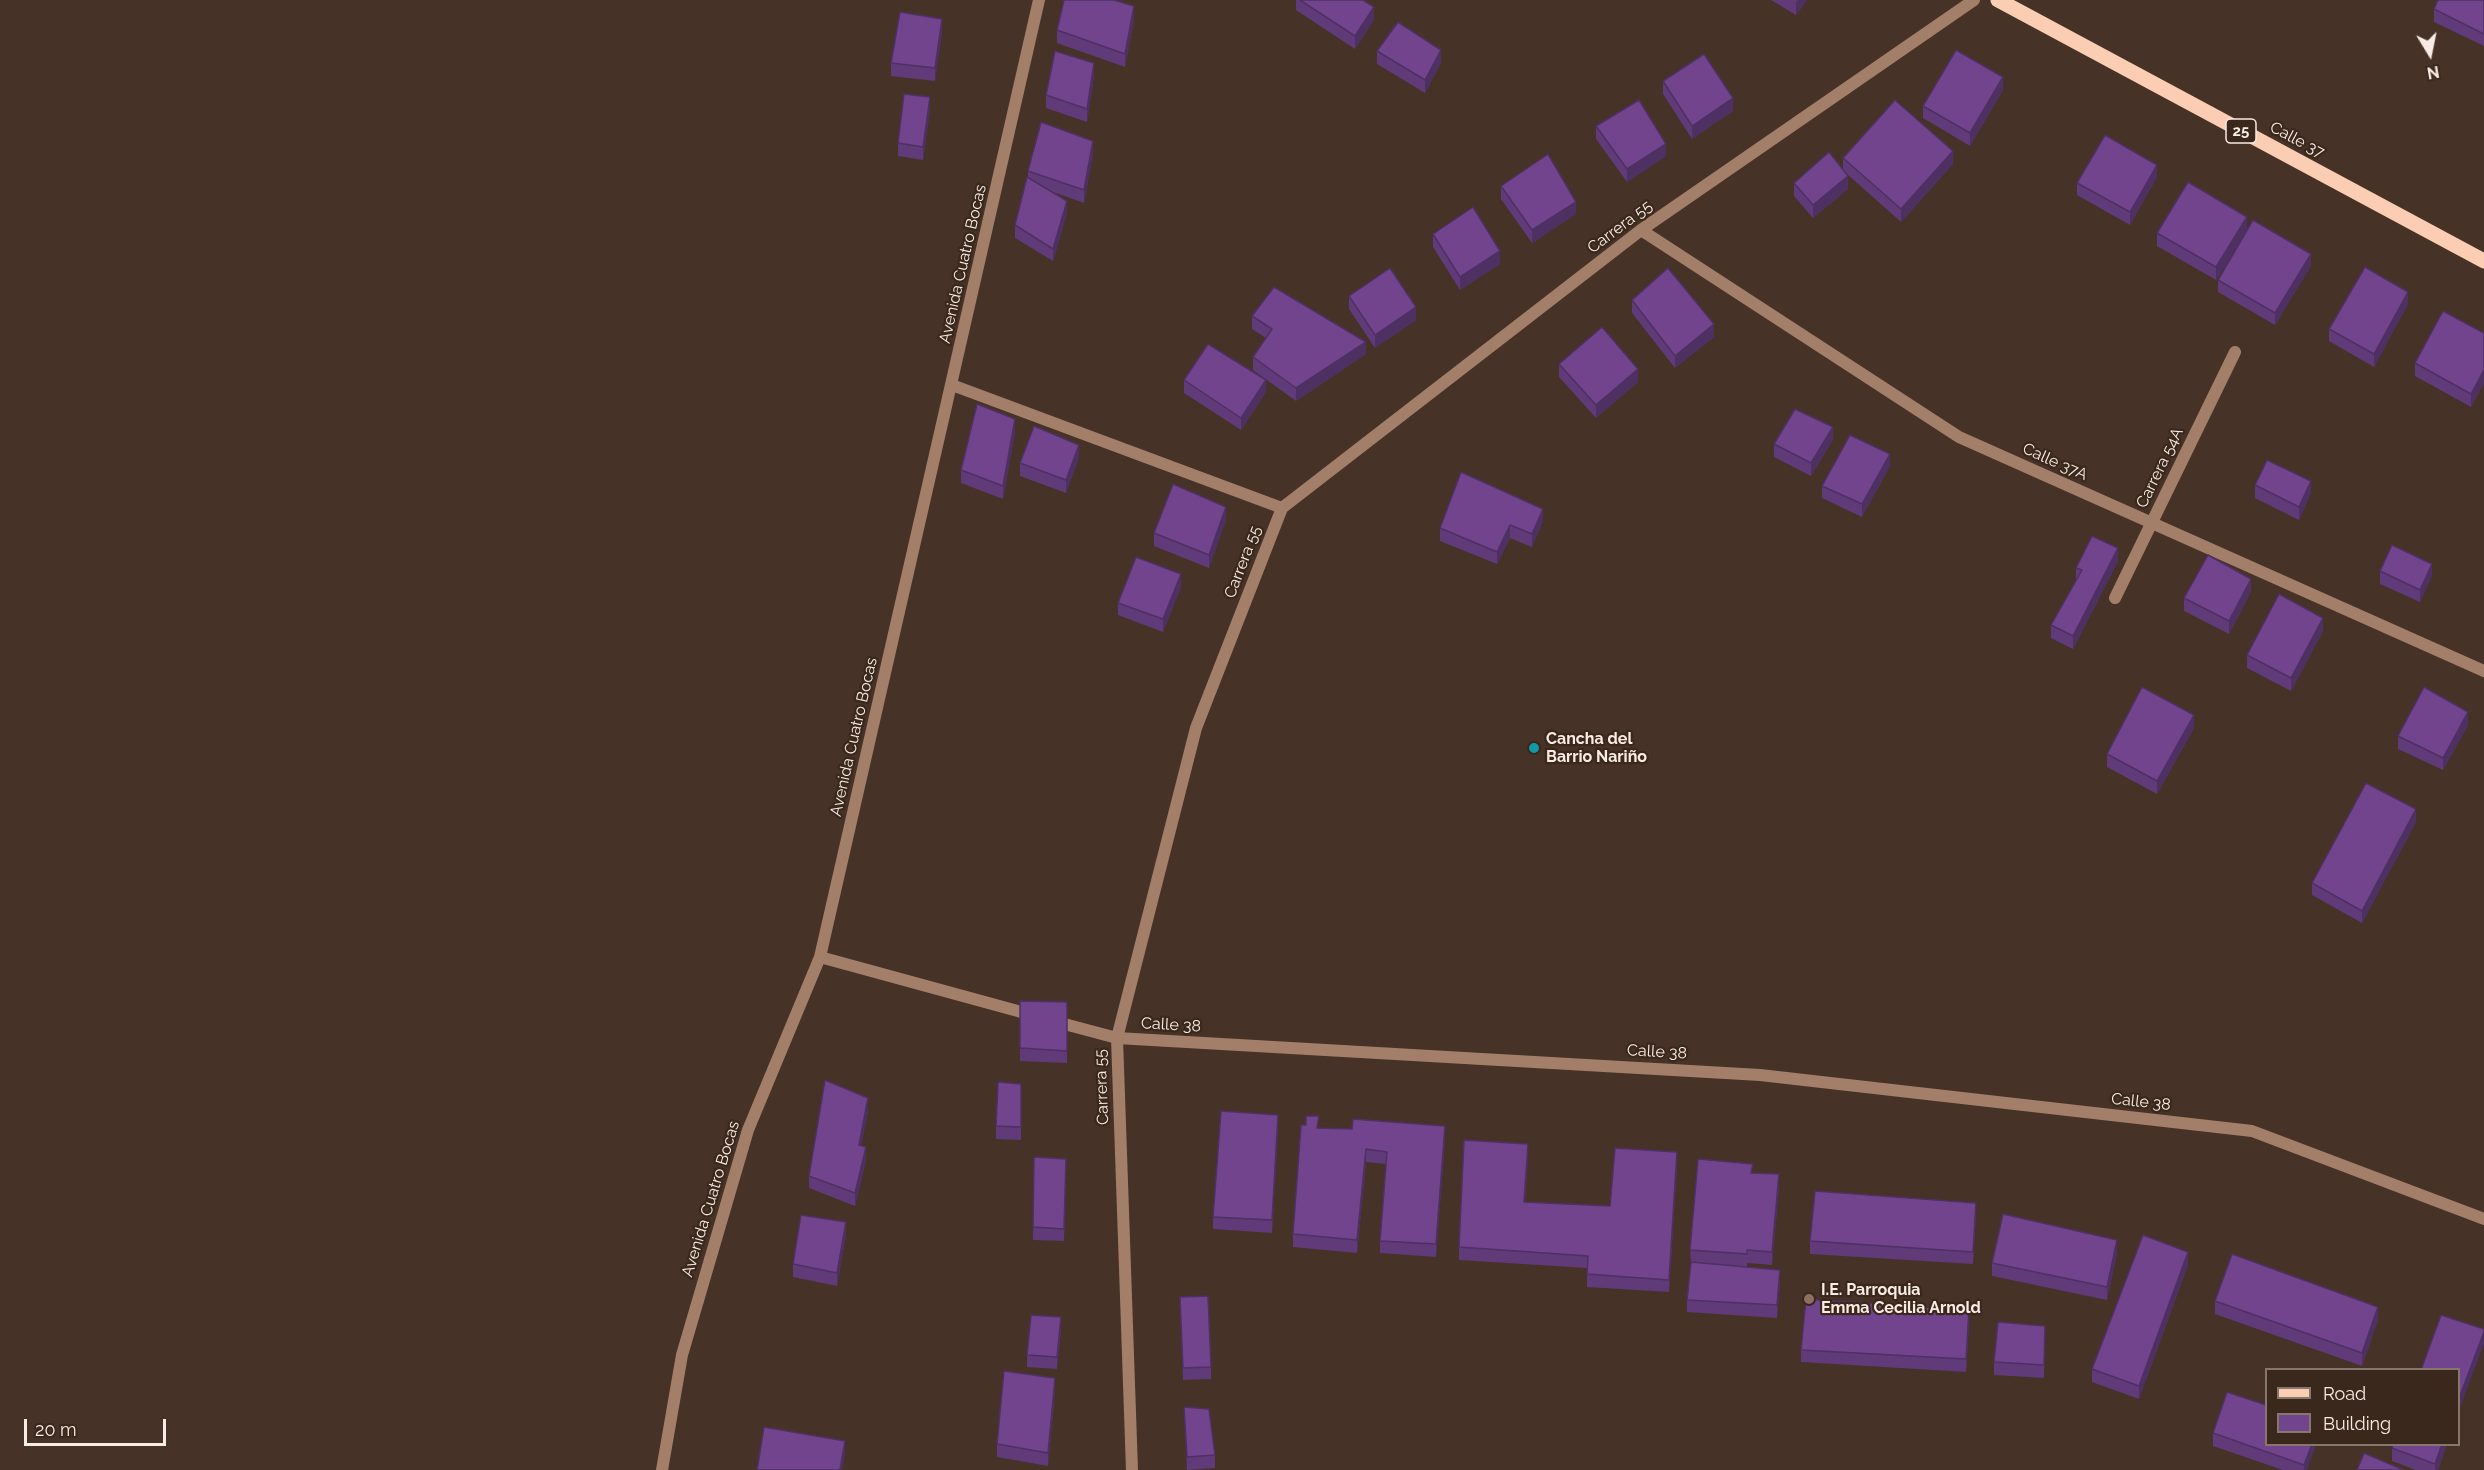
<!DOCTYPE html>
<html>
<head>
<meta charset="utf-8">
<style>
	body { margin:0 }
	#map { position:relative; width:2484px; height:1470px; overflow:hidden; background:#463226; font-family:Raleway,sans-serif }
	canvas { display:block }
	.legend { position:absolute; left:2265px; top:1368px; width:195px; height:78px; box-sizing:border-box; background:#3b281c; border:2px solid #87766c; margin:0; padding:8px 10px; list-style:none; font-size:18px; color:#f9ece4 }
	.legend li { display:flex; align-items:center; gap:12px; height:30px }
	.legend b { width:30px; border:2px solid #87766c }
	.north { position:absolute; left:2400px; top:24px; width:60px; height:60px; -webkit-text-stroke:4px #3b281c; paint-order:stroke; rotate:170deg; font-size:16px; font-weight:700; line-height:24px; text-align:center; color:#f9ece4 }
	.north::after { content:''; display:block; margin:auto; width:21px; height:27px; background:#f9ece4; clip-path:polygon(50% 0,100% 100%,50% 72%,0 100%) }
	.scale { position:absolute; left:24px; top:1419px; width:142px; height:27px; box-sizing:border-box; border:3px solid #f9ece4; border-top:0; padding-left:8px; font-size:18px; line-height:21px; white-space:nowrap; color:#f9ece4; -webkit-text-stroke:4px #3b281c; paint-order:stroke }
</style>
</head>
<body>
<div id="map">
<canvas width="2484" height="1470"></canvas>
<ul class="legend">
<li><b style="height:8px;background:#fbceb4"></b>Road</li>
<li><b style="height:16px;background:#71448d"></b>Building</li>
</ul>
<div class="north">N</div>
<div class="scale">20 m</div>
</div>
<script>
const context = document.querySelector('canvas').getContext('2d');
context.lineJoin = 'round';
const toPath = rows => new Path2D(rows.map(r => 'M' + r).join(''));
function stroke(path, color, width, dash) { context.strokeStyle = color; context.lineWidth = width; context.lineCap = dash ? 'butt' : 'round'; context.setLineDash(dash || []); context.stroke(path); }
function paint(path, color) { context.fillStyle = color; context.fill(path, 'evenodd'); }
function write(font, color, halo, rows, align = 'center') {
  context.font = font + ' Raleway,sans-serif'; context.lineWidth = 4.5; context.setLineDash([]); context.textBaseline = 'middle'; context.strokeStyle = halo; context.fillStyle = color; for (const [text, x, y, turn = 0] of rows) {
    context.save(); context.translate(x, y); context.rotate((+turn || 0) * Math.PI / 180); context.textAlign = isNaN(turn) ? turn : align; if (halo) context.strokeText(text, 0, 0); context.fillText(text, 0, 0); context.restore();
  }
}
stroke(toPath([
	[1641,230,1959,437,2484,671],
	[952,385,1282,508],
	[2115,598,2235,352],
	[820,957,1036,1016],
	[1053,1021,1117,1038,1760,1075,2252,1131,2484,1219],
	[662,1470,682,1355,748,1130,820,957,1039,0],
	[1132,1470,1117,1038,1196,728,1282,508,1641,230,1974,0]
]), '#a37f6a', 12);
stroke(toPath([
	[1998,0,2484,261]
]), '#fbceb4', 15);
paint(toPath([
	[1296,0,1363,0,1374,20,1355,49,1296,10],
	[1771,0,1807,0,1796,15],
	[2484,0,2484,46,2434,22,2434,9],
	[1134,19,1125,67,1057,43,1057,30],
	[942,32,935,81,891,76,891,63],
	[1377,51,1441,63,1425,93,1377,64],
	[1094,76,1087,122,1046,108,1046,95],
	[1663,81,1733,111,1692,139,1663,94],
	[2003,90,1970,146,1923,118,1923,106],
	[930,109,923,160,898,156,898,143],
	[1596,126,1666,156,1627,182,1596,139],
	[1093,154,1084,203,1053,192,1067,213,1053,261,1015,238,1015,225,1028,178,1028,171],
	[1843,158,1953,164,1901,222,1847,174,1848,189,1813,218,1794,196,1794,183,1843,169],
	[2157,177,2130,225,2077,195,2077,183],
	[1501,186,1576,214,1532,243,1501,199],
	[2247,229,2216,280,2157,246,2157,233],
	[1433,234,1500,264,1460,290,1433,247],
	[2311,266,2275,325,2218,292,2218,280],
	[1349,296,1416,320,1375,348,1349,309],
	[1632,300,1714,337,1675,368,1632,313],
	[2408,304,2374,367,2329,341,2329,329],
	[1252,316,1366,354,1296,401,1253,370,1253,357,1266,338,1252,329],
	[2484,333,2484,383,2471,407,2415,376,2415,363],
	[1559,364,1638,382,1596,418,1559,377],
	[1184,380,1266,392,1241,430,1184,393],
	[1015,432,1003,499,961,483,961,470],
	[1833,440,1811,476,1774,457,1774,444],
	[1079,457,1066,493,1020,476,1020,463],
	[1890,466,1862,517,1822,498,1822,486],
	[2255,485,2311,493,2299,520,2255,498],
	[1226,520,1209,568,1154,546,1154,533],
	[1543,521,1532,547,1510,538,1497,564,1440,541,1440,528],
	[2118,561,2073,649,2051,638,2051,625,2076,580,2076,568],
	[2380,571,2432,576,2420,602,2380,584],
	[1181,587,1163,632,1118,615,1118,603],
	[2251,592,2229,634,2184,611,2184,598],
	[2323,631,2291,691,2247,668,2247,655],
	[2468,725,2443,770,2398,749,2398,736],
	[2194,728,2157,794,2107,767,2107,754],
	[2416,822,2362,923,2312,895,2312,883],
	[1020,1001,1067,1002,1067,1063,1020,1061],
	[1021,1084,1021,1140,996,1139,996,1126],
	[868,1111,861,1145,866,1160,855,1206,809,1188,809,1176],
	[1278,1128,1272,1233,1213,1229,1213,1217],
	[1319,1128,1445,1138,1436,1257,1380,1253,1380,1241,1386,1164,1366,1162,1357,1253,1293,1247,1293,1234],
	[1034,1157,1066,1159,1064,1241,1033,1240],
	[1528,1157,1525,1202,1610,1206,1677,1164,1669,1292,1587,1287,1587,1268,1459,1260,1459,1247],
	[1753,1173,1779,1187,1772,1265,1747,1263,1747,1267,1780,1282,1777,1318,1687,1312,1687,1300,1691,1262,1690,1250],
	[1976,1215,1973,1264,1810,1254,1810,1241],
	[846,1234,837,1286,793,1277,793,1264],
	[2117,1253,2107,1300,1992,1276,1992,1263],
	[2188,1265,2139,1399,2092,1382,2092,1369],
	[1180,1297,1211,1367,1211,1379,1183,1380],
	[2215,1301,2378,1320,2362,1366,2215,1314],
	[1969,1323,1966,1372,1801,1362,1801,1350],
	[2045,1326,2044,1378,1994,1375,1994,1362],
	[1061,1330,1057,1369,1027,1367,1027,1355],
	[1055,1391,1048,1466,997,1457,997,1444],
	[1184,1407,1215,1455,1215,1468,1187,1470],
	[2213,1433,2316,1444,2307,1470,2283,1470,2213,1446],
	[2393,1444,2447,1444,2438,1470,2416,1470,2392,1461,2392,1448]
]), '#613a79');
paint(toPath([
	[1798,0,1807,0,1796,15,1796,2],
	[1134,6,1134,19,1125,67,1125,54],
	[1374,7,1374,20,1355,49,1355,36],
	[942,19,942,32,935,81,935,68],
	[1441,50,1441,63,1425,93,1425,80],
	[1094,63,1094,76,1087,122,1087,109],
	[2003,77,2003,90,1970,146,1970,133],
	[930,97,930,109,923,160,923,147],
	[1733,98,1733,111,1692,139,1692,126],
	[1093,141,1093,154,1084,203,1084,190],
	[1666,144,1666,156,1627,182,1627,169],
	[1953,151,1953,164,1901,222,1901,209],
	[2157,165,2157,177,2130,225,2130,212],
	[1848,176,1848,189,1813,218,1813,205],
	[1067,201,1067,213,1053,261,1053,249],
	[1576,202,1576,214,1532,243,1532,230],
	[2247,217,2247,229,2216,280,2216,267],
	[1500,251,1500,264,1460,290,1460,277],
	[2311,254,2311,266,2275,325,2275,313],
	[2408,292,2408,304,2374,367,2374,354],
	[1416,307,1416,320,1375,348,1375,335],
	[1714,324,1714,337,1675,368,1675,356],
	[1366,342,1366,354,1296,401,1296,388],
	[1638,369,1638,382,1596,418,1596,405],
	[2484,370,2484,383,2471,407,2471,394],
	[1266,380,1266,392,1241,430,1241,418],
	[1015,419,1015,432,1003,499,1003,486],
	[1833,427,1833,440,1811,476,1811,463],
	[1079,445,1079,457,1066,493,1066,480],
	[1890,454,1890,466,1862,517,1862,504],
	[2311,481,2311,493,2299,520,2299,507],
	[1226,507,1226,520,1209,568,1209,555],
	[1543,509,1543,521,1532,547,1532,534],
	[1510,525,1510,538,1497,564,1497,552],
	[2118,548,2118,561,2073,649,2073,636],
	[2432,564,2432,576,2420,602,2420,590],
	[1181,574,1181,587,1163,632,1163,619],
	[2251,579,2251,592,2229,634,2229,621],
	[2323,618,2323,631,2291,691,2291,678],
	[2468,712,2468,725,2443,770,2443,758],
	[2194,715,2194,728,2157,794,2157,781],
	[2416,809,2416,822,2362,923,2362,911],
	[868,1098,868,1111,859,1157,859,1145],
	[1278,1115,1278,1128,1272,1233,1272,1220],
	[1445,1126,1445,1138,1436,1257,1436,1244],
	[1528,1144,1528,1157,1524,1215,1524,1202],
	[866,1147,866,1160,855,1206,855,1193],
	[1366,1149,1366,1162,1357,1253,1357,1240],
	[1677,1152,1677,1164,1669,1292,1669,1280],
	[1779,1174,1779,1187,1772,1265,1772,1252],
	[846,1222,846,1234,837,1286,837,1273],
	[2117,1240,2117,1253,2107,1300,2107,1287],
	[2188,1252,2188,1265,2139,1399,2139,1386],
	[1780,1270,1780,1282,1777,1318,1777,1305],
	[2378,1307,2378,1320,2362,1366,2362,1353],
	[1969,1310,1969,1323,1966,1372,1966,1359],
	[1061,1317,1061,1330,1057,1369,1057,1357],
	[2484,1332,2484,1344,2458,1413,2458,1401],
	[1055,1378,1055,1391,1048,1466,1048,1453],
	[845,1441,845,1454,842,1470,840,1470],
	[2312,1444,2316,1444,2307,1470,2304,1470,2304,1465],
	[2442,1444,2447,1444,2438,1470,2435,1470,2435,1464]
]), '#4f3063');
const building = toPath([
	[1064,0,1114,0,1134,6,1125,54,1057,30,1064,0],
	[1300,0,1363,0,1374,7,1355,36,1300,0],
	[2438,0,2484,0,2484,34,2434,9,2438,0],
	[900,12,942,19,935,68,891,63,900,12],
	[1398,22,1441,50,1425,80,1377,51,1398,22],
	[1956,50,2003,77,1970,133,1923,106,1956,50],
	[1055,51,1094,63,1087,109,1046,95,1055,51],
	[1704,54,1733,98,1692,126,1663,81,1704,54],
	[904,94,930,97,923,147,898,143,904,94],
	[1639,100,1666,144,1627,169,1596,126,1639,100],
	[1895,100,1953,151,1901,209,1843,158,1895,100],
	[1041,122,1093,141,1084,190,1028,171,1041,122],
	[2105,135,2157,165,2130,212,2077,183,2105,135],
	[1829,152,1848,176,1813,205,1794,183,1829,152],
	[1548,154,1576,202,1532,230,1501,186,1548,154],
	[1027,177,1067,201,1053,249,1015,225,1027,177],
	[2188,182,2247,217,2216,267,2157,233,2188,182],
	[1473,207,1500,251,1460,277,1433,234,1473,207],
	[2253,220,2311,254,2275,313,2218,280,2253,220],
	[2365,267,2408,292,2374,354,2329,329,2365,267],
	[1390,268,1416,307,1375,335,1349,296,1390,268],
	[1668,268,1714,324,1675,356,1632,300,1668,268],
	[1274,287,1366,342,1296,388,1253,357,1272,329,1252,316,1274,287],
	[2443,311,2484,333,2484,370,2471,394,2415,363,2443,311],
	[1602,327,1638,369,1596,405,1559,364,1602,327],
	[1208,344,1266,380,1241,418,1184,380,1208,344],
	[977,404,1015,419,1003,486,961,470,977,404],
	[1795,409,1833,427,1811,463,1774,444,1795,409],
	[1034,426,1079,445,1066,480,1020,463,1034,426],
	[1850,435,1890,454,1862,504,1822,486,1850,435],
	[2267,460,2311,481,2299,507,2255,485,2267,460],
	[1461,472,1543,509,1532,534,1510,525,1497,552,1440,528,1461,472],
	[1173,484,1226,507,1209,555,1154,533,1173,484],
	[2092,536,2118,548,2073,636,2051,625,2082,570,2076,568,2092,536],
	[2392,545,2432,564,2420,590,2380,571,2392,545],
	[2208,555,2251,579,2229,621,2184,598,2208,555],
	[1136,557,1181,574,1163,619,1118,603,1136,557],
	[2279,594,2323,618,2291,678,2247,655,2279,594],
	[2142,687,2194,715,2157,781,2107,754,2142,687],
	[2424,687,2468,712,2443,758,2398,736,2424,687],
	[2366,783,2416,809,2362,911,2312,883,2366,783],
	[1020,1001,1067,1002,1067,1051,1020,1048,1020,1001],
	[825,1080,868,1098,859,1145,866,1147,855,1193,809,1176,825,1080],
	[998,1082,1021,1084,1021,1127,996,1126,998,1082],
	[1221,1111,1278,1115,1272,1220,1213,1217,1221,1111],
	[1306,1116,1319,1116,1317,1128,1352,1129,1353,1119,1445,1126,1436,1244,1380,1241,1387,1152,1366,1149,1357,1240,1293,1234,1301,1125,1306,1125,1306,1116],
	[1464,1140,1528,1144,1524,1202,1610,1206,1615,1148,1677,1152,1669,1280,1587,1274,1588,1256,1459,1247,1464,1140],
	[1034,1157,1066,1159,1064,1229,1033,1227,1034,1157],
	[1698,1159,1753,1164,1751,1173,1779,1174,1772,1252,1747,1250,1747,1254,1690,1250,1698,1159],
	[1815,1191,1976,1203,1973,1252,1810,1241,1815,1191],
	[2003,1214,2117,1240,2107,1287,1992,1263,2003,1214],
	[801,1215,846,1222,837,1273,793,1264,801,1215],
	[2143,1235,2188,1252,2139,1386,2092,1369,2143,1235],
	[2232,1254,2378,1307,2362,1353,2215,1301,2232,1254],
	[1691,1262,1780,1270,1777,1305,1687,1300,1691,1262],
	[1208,1296,1211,1367,1183,1368,1180,1297,1208,1296],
	[1806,1299,1969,1310,1966,1359,1801,1350,1806,1299],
	[1031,1315,1061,1317,1057,1357,1027,1355,1031,1315],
	[2441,1315,2484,1329,2484,1332,2458,1401,2458,1370,2421,1370,2441,1315],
	[1998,1322,2045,1326,2044,1365,1994,1362,1998,1322],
	[1004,1371,1055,1378,1048,1453,997,1444,1004,1371],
	[2227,1392,2266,1405,2266,1444,2312,1444,2304,1465,2213,1433,2227,1392],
	[1184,1407,1209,1409,1215,1455,1187,1457,1184,1407],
	[764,1427,845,1441,840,1470,757,1470,764,1427],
	[2393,1444,2442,1444,2435,1464,2392,1448,2393,1444],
	[2364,1453,2404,1470,2357,1470,2364,1453]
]);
paint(building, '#71448d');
stroke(building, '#4f3063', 1.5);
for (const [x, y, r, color] of [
	[1534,748,6,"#0f9aa8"],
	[1809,1299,6,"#8d6e63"]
]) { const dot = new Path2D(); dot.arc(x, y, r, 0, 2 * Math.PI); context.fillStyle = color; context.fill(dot); stroke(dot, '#3b281c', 2); }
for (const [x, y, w] of [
	[2241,131,30]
]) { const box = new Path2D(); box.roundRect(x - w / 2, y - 12, w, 24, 4.5); context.fillStyle = '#3b281c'; context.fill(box); stroke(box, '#f9ece4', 1.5); }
write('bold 15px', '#f9ece4', null, [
	["25",2241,131]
]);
write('16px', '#f9ece4', '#3b281c', [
	["Calle 37",2297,140,28],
	["Carrera 55",1620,227,-37],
	["Avenida Cuatro Bocas",963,264,-77],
	["Calle 37A",2055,462,24],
	["Carrera 54A",2160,468,-64],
	["Carrera 55",1243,562,-69],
	["Avenida Cuatro Bocas",854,737,-77],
	["Calle 38",1171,1025,3],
	["Calle 38",1657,1052,3],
	["Carrera 55",1102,1087,-92],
	["Calle 38",2141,1102,6],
	["Avenida Cuatro Bocas",711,1199,-73]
]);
write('bold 16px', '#f9ece4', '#3b281c', [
	["Cancha del",1546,739],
	["Barrio Nariño",1546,757],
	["I.E. Parroquia",1821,1290],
	["Emma Cecilia Arnold",1821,1308]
], 'left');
</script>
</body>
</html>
